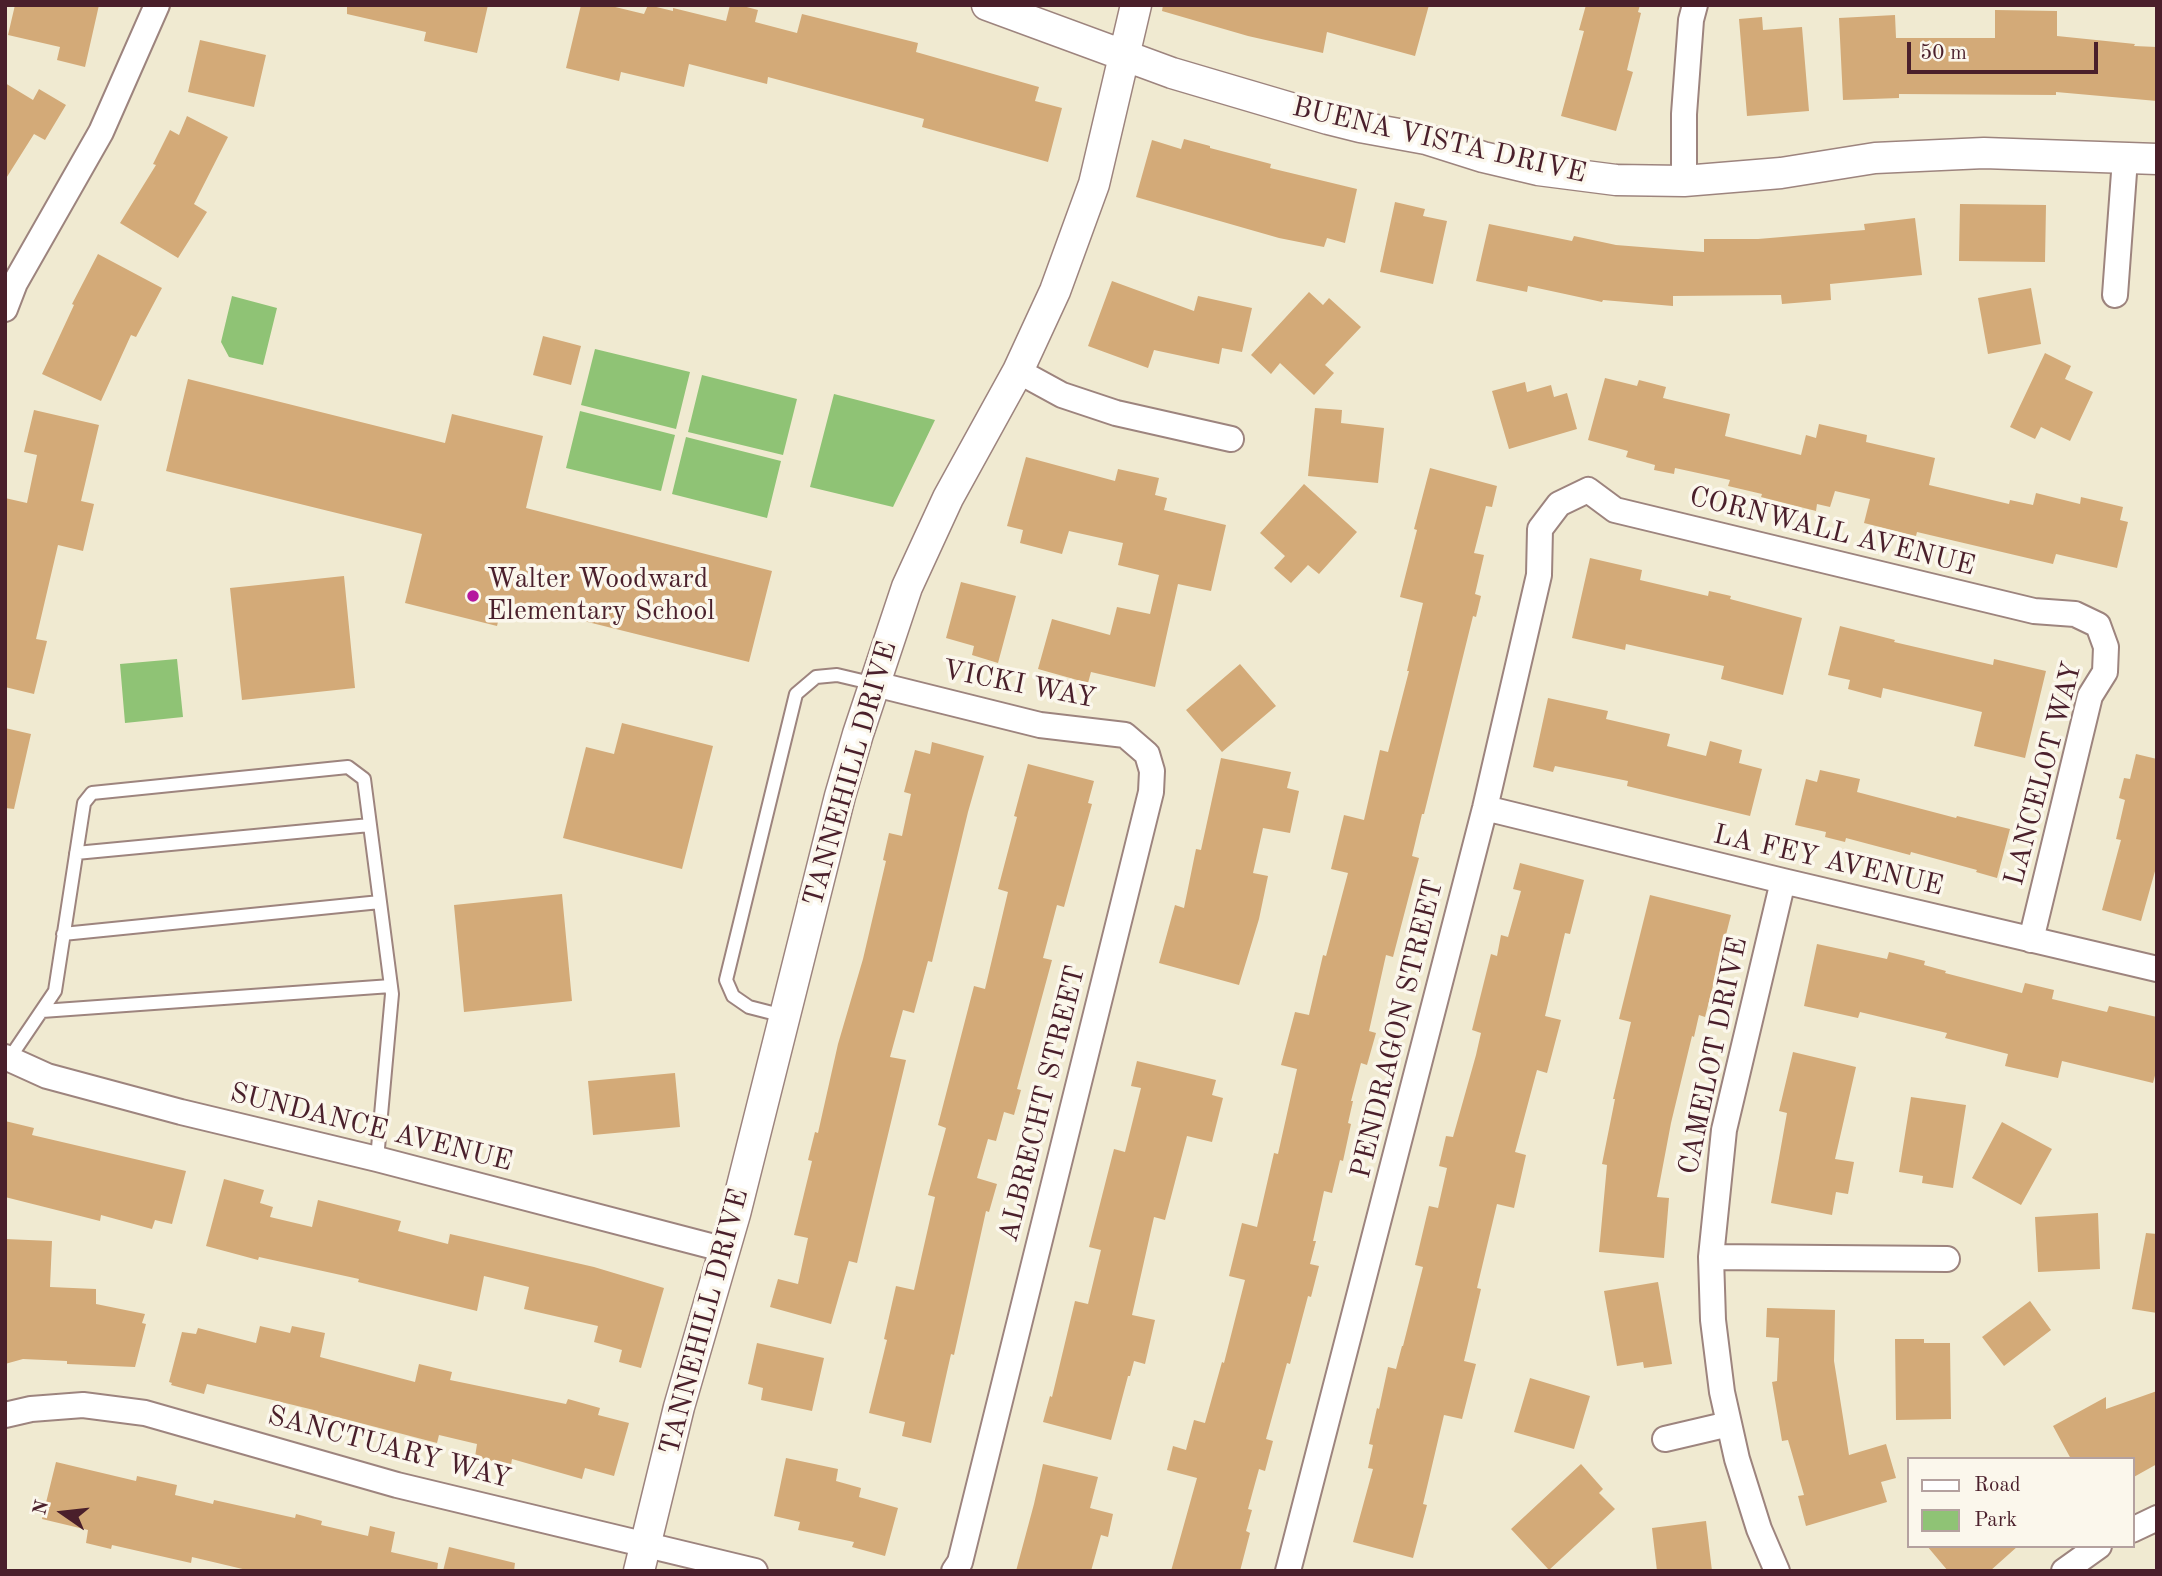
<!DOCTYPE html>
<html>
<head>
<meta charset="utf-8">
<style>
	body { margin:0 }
	#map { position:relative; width:2162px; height:1576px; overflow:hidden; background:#f0ead1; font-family:"Old Standard TT",serif }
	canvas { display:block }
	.frame { position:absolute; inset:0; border:7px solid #4a1f2b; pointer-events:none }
	.legend { position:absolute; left:1907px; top:1457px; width:228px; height:91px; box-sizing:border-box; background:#fbf7ec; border:2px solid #b4a19f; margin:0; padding:9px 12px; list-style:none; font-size:21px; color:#4a1f2b }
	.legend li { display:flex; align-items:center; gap:14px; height:35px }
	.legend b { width:35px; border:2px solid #b4a19f }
	.north { position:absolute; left:28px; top:1478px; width:70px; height:70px; -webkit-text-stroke:5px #fbf7ec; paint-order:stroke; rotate:284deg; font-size:19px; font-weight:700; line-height:28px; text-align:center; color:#4a1f2b }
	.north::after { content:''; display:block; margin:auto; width:24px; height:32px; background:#4a1f2b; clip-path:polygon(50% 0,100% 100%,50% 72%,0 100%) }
	.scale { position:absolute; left:1907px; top:42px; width:191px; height:32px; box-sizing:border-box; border:4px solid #4a1f2b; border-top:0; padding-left:9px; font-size:21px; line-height:24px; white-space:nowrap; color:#4a1f2b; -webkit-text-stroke:5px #fbf7ec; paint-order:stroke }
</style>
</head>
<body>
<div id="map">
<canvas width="2162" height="1576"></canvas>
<div class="frame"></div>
<ul class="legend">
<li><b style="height:9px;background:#fff"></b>Road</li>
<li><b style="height:19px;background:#8fc375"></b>Park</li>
</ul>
<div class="north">N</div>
<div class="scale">50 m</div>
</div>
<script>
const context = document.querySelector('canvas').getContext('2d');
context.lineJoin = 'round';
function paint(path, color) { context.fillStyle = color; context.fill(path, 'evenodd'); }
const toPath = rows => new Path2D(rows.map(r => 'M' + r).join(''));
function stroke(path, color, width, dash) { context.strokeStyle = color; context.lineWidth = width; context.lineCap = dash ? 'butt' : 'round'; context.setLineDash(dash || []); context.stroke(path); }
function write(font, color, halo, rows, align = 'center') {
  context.font = font + ' "Old Standard TT",serif'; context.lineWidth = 7; context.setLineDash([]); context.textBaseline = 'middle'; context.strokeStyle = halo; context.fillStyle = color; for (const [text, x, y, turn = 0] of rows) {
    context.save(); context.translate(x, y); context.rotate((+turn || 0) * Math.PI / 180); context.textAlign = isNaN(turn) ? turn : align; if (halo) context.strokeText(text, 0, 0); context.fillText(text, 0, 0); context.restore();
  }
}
paint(toPath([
	[232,296,277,308,263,365,229,357,221,342],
	[595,349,690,372,676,429,581,405],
	[702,375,797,399,783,455,688,432],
	[834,394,935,420,893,507,810,487],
	[580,411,675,435,661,491,566,468],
	[686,437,781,461,767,518,672,494],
	[177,659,183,717,125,723,120,664]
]), '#8fc375');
paint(toPath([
	[15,5,99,5,85,67,57,60,60,47,8,35],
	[347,5,488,5,477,53,424,41,426,32,347,14],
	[581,5,607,5,644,14,648,5,673,11,673,8,726,21,730,5,739,5,758,10,755,22,797,33,802,14,918,43,916,52,1039,87,1035,101,1062,108,1048,162,922,127,924,119,768,77,767,84,689,64,684,87,621,72,619,81,566,68],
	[1163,5,1429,5,1415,56,1327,32,1323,53,1248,36,1162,11],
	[1586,5,1640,5,1638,12,1641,13,1627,70,1633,72,1616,131,1561,116,1584,31,1579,30],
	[1995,10,2057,11,2057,36,2135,44,2134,46,2157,47,2157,101,2056,92,2056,95,1899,94,1899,98,1843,100,1839,18,1895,15,1896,38,1995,38],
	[1762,17,1763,30,1802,27,1809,111,1747,116,1739,19],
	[200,40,266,55,254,107,188,92],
	[5,83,33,100,39,89,66,105,45,140,34,134,5,180],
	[187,116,228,137,194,204,207,212,178,258,120,223,156,165,153,164,170,130,179,135],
	[1184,139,1210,146,1210,148,1271,164,1270,168,1357,189,1345,243,1327,238,1324,247,1279,238,1136,197,1152,140,1181,149],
	[1395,202,1425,209,1423,216,1447,221,1433,284,1380,272],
	[1960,204,2046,205,2045,262,1959,261],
	[1915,218,1922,275,1830,284,1831,300,1782,304,1781,295,1673,296,1673,306,1603,300,1602,302,1528,286,1527,292,1476,281,1489,224,1572,241,1574,236,1616,245,1704,252,1704,239,1758,239,1865,230,1864,224],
	[98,254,162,288,136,337,131,335,101,401,42,374,74,305,72,304],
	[1112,281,1194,311,1198,296,1252,308,1242,352,1222,348,1219,364,1154,350,1148,368,1088,346],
	[2031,288,2041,344,1988,354,1978,298],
	[1309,292,1323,305,1329,298,1361,327,1325,365,1334,373,1314,395,1280,363,1271,374,1251,355],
	[543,336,581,346,571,385,533,375],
	[2045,353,2071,366,2065,379,2093,392,2070,441,2041,427,2035,439,2010,427],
	[1605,378,1637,386,1639,380,1666,387,1663,398,1730,414,1725,436,1801,455,1806,435,1816,438,1819,424,1867,435,1866,442,1935,458,1929,485,2009,504,2010,500,2033,505,2036,493,2080,504,2081,497,2123,507,2120,520,2128,522,2117,568,2056,554,2053,564,1917,532,1916,536,1864,523,1870,499,1835,491,1830,507,1817,504,1816,511,1761,497,1762,494,1728,486,1730,480,1675,468,1674,474,1654,470,1655,465,1626,457,1628,451,1588,440],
	[188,379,445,443,452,414,543,436,526,508,772,571,749,662,503,601,497,626,405,603,422,534,166,471],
	[1525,382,1527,392,1551,385,1554,397,1567,393,1577,429,1509,449,1492,391],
	[1315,408,1342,410,1341,423,1384,428,1378,483,1308,476],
	[34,410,99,425,81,501,94,504,83,551,58,545,36,639,47,641,34,694,5,687,5,498,27,503,37,455,24,452],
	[1026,457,1115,481,1118,469,1159,478,1155,495,1167,498,1164,510,1226,525,1211,591,1178,584,1155,687,1091,672,1088,683,1038,669,1052,619,1110,635,1117,607,1150,614,1159,575,1118,565,1123,543,1069,531,1062,554,1020,543,1023,530,1007,526],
	[1430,468,1497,486,1492,507,1486,506,1474,553,1484,555,1475,594,1481,596,1476,617,1473,616,1424,814,1422,814,1412,856,1419,858,1411,888,1393,957,1386,955,1369,1031,1376,1033,1367,1065,1361,1063,1351,1101,1353,1101,1348,1123,1351,1124,1343,1161,1340,1160,1332,1193,1324,1191,1313,1241,1316,1241,1310,1264,1319,1266,1311,1297,1308,1296,1290,1364,1287,1363,1266,1439,1273,1441,1265,1471,1259,1469,1248,1509,1252,1510,1246,1531,1250,1533,1240,1571,1171,1571,1197,1478,1167,1470,1173,1446,1186,1450,1194,1420,1205,1423,1222,1362,1224,1363,1245,1280,1229,1276,1242,1223,1257,1227,1274,1153,1278,1154,1297,1069,1281,1065,1295,1012,1309,1015,1323,955,1326,956,1348,873,1331,869,1344,815,1364,820,1380,750,1388,752,1409,671,1407,671,1423,603,1400,597,1417,530,1414,529],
	[1304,484,1357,532,1319,574,1308,565,1291,583,1274,568,1285,556,1260,533],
	[1590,558,1642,570,1640,580,1708,596,1709,591,1731,596,1730,599,1802,618,1783,695,1721,679,1724,666,1626,644,1625,650,1572,638],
	[344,576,355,688,242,700,230,588],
	[961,582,1016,596,998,663,972,655,974,646,946,638],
	[1840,626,1895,640,1894,642,1993,665,1994,659,2046,671,2025,758,1974,746,1982,712,1883,688,1881,698,1848,689,1850,680,1828,675],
	[1240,664,1276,706,1222,752,1186,710],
	[1548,698,1608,711,1606,719,1670,734,1667,746,1706,756,1710,741,1742,750,1739,763,1762,769,1750,816,1627,786,1628,781,1555,766,1553,772,1533,767],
	[622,723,713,746,682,869,563,838,586,747,614,754],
	[5,728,31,734,14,809,5,808],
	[932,742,984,756,968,812,932,962,928,961,914,1013,903,1010,890,1057,906,1060,857,1263,849,1261,831,1324,770,1307,778,1279,798,1284,808,1238,794,1235,812,1161,808,1160,815,1132,818,1133,838,1044,863,959,886,861,883,860,889,833,902,836,911,794,904,792,915,750,930,754],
	[2136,754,2157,759,2157,864,2141,921,2102,910,2121,840,2116,839,2125,800,2119,798,2124,778,2130,779],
	[1221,758,1291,772,1287,788,1299,791,1290,833,1263,828,1253,873,1268,876,1259,919,1239,985,1159,963,1175,905,1184,908,1196,849,1201,850],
	[1028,764,1094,781,1088,803,1092,804,1064,907,1057,905,1043,958,1052,960,1017,1089,1021,1090,1014,1115,1004,1112,996,1141,988,1139,977,1178,997,1184,989,1212,986,1211,954,1355,951,1354,931,1443,902,1436,905,1422,869,1413,887,1340,884,1339,896,1286,914,1290,935,1197,928,1195,946,1128,938,1125,974,986,985,989,1008,892,998,889,1017,817,1014,816],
	[1820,770,1860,779,1857,792,1956,818,1957,816,2010,829,1997,878,1976,872,1977,870,1911,852,1910,855,1846,838,1845,842,1825,837,1826,832,1795,825,1806,779,1817,782],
	[1520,863,1584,880,1570,934,1565,933,1545,1016,1561,1020,1547,1073,1537,1070,1515,1152,1526,1155,1514,1208,1497,1204,1477,1288,1481,1289,1464,1361,1476,1364,1462,1419,1444,1415,1423,1504,1427,1505,1413,1558,1353,1542,1373,1469,1368,1468,1373,1445,1369,1444,1377,1408,1379,1409,1388,1367,1396,1369,1402,1346,1403,1346,1423,1267,1415,1265,1429,1206,1438,1208,1447,1168,1439,1166,1446,1136,1453,1137,1476,1055,1481,1033,1472,1030,1491,954,1497,956,1501,935,1508,937,1521,891,1513,889],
	[562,894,572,1001,464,1012,454,905],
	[1650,895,1731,915,1705,1017,1699,1015,1694,1037,1692,1036,1671,1123,1657,1197,1669,1198,1664,1258,1599,1252,1607,1165,1602,1164,1615,1099,1613,1099,1631,1022,1619,1019],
	[1817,944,1887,959,1889,952,1925,961,1924,965,1946,971,1945,973,2022,993,2025,983,2054,990,2052,999,2107,1012,2109,1006,2157,1017,2157,1068,2153,1083,2062,1061,2058,1078,2005,1066,2008,1054,1945,1038,1947,1033,1860,1012,1858,1018,1804,1006],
	[1793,1052,1856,1067,1835,1159,1854,1162,1848,1194,1836,1192,1832,1215,1771,1203,1787,1113,1779,1111],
	[1137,1061,1216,1080,1212,1095,1223,1098,1212,1142,1187,1136,1165,1220,1154,1217,1132,1315,1155,1320,1145,1364,1134,1361,1130,1376,1128,1376,1111,1440,1043,1422,1050,1396,1052,1397,1075,1301,1088,1304,1101,1250,1089,1247,1114,1149,1125,1152,1141,1088,1131,1086],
	[675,1073,680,1127,593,1135,588,1081],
	[1911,1097,1966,1105,1953,1188,1922,1183,1923,1176,1899,1172],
	[5,1121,34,1128,32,1135,186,1171,172,1224,155,1220,152,1229,101,1215,100,1221,5,1197],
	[2002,1122,2052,1149,2021,1205,1972,1178],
	[224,1179,264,1190,260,1203,273,1207,270,1217,312,1227,318,1200,401,1221,398,1231,448,1244,450,1234,594,1267,664,1288,641,1368,619,1362,622,1350,594,1342,598,1326,524,1309,529,1287,484,1276,477,1311,358,1282,359,1279,259,1257,258,1260,206,1246],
	[2098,1213,2100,1269,2038,1272,2035,1217],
	[2146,1233,2157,1234,2157,1313,2132,1309],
	[5,1239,52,1241,50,1287,96,1289,96,1304,145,1314,142,1323,146,1324,135,1367,67,1364,67,1361,23,1359,5,1364],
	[1658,1282,1672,1364,1644,1368,1643,1362,1617,1366,1604,1291],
	[2030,1301,2051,1330,2004,1366,1982,1337],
	[1767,1308,1835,1310,1834,1361,1849,1455,1886,1444,1896,1478,1881,1482,1887,1502,1806,1526,1798,1496,1804,1495,1788,1440,1782,1441,1772,1382,1777,1381,1779,1338,1766,1337],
	[260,1326,290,1333,292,1326,325,1333,320,1357,415,1382,419,1364,452,1372,450,1380,566,1404,568,1399,600,1408,598,1415,629,1423,614,1476,585,1468,582,1479,512,1459,511,1465,475,1457,477,1444,439,1435,437,1443,318,1412,318,1411,207,1384,204,1394,171,1385,172,1383,169,1382,182,1332,196,1334,198,1328,256,1343],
	[1895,1339,1924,1339,1924,1343,1950,1343,1951,1419,1896,1420],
	[757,1343,824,1358,812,1411,761,1400,763,1388,748,1384],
	[1530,1378,1590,1396,1574,1449,1514,1432],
	[2157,1391,2157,1464,2132,1478,2132,1459,2071,1459,2053,1426,2106,1397,2106,1409],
	[786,1458,838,1469,836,1481,861,1488,859,1497,898,1508,885,1556,852,1547,854,1542,798,1530,800,1522,774,1516],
	[56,1462,136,1481,137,1476,177,1485,175,1495,213,1504,214,1500,295,1518,296,1514,322,1521,321,1525,368,1536,370,1526,395,1532,391,1552,438,1563,437,1571,251,1571,192,1557,191,1563,112,1545,111,1549,86,1543,88,1530,42,1519],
	[1043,1464,1098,1477,1090,1508,1113,1514,1108,1537,1101,1535,1091,1571,1016,1571,1034,1504],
	[1581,1464,1603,1489,1599,1493,1615,1509,1549,1570,1511,1529],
	[1706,1521,1712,1571,1657,1571,1652,1528],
	[1927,1546,2018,1546,1990,1571,1948,1571],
	[449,1547,515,1563,514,1571,443,1571]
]), '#d3aa78');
const service = toPath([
	[76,853,370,825],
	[63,934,380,902],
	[42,1011,391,986],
	[784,1016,749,1007,733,996,726,980,796,694,816,677,837,675,875,684],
	[9,1059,55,991,84,803,92,793,348,767,364,779,392,994,377,1159]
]);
const minor = toPath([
	[1684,181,1684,114,1691,20,1695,5],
	[2115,295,2125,159],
	[5,309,15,283,101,132,157,5],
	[1018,371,1062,395,1116,413,1231,439],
	[875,684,1040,725,1125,735,1147,754,1152,771,1151,792,960,1562,954,1571],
	[1485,808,1783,881,2157,969],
	[5,1057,47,1076,181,1112,377,1159,726,1250],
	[1711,1257,1947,1259],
	[5,1415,31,1409,83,1405,145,1413,397,1485,755,1571],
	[1665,1439,1729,1424],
	[2132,1530,2157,1518],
	[1288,1571,1485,808,1539,575,1540,529,1559,504,1588,490,1615,510,2034,611,2075,614,2098,625,2106,647,2105,672,2090,696,2031,940],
	[1777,1571,1759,1529,1737,1459,1722,1392,1713,1320,1711,1257,1724,1130,1783,881],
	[2064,1571,2099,1546]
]);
const tertiary = toPath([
	[987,5,1172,73,1328,119,1360,127,1426,139,1483,157,1538,170,1616,180,1684,181,1781,173,1875,158,1984,153,2157,159],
	[639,1571,679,1407,735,1214,840,796,858,734,907,587,948,498,1018,371,1055,291,1094,184,1136,5]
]);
stroke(service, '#9d847e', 16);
stroke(minor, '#9d847e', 28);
stroke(tertiary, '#9d847e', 33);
stroke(service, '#fff', 12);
stroke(minor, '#fff', 24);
stroke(tertiary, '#fff', 30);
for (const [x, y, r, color] of [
	[473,596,7,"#b5179e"]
]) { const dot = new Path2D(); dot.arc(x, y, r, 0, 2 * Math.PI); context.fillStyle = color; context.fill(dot); stroke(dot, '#fbf7ec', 2.5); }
write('28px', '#4a1f2b', '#fbf7ec', [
	["BUENA VISTA DRIVE",1439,141,13],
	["CORNWALL AVENUE",1832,532,14],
	["VICKI WAY",1019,685,11],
	["TANNEHILL DRIVE",851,774,-74],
	["LANCELOT WAY",2044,774,-75],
	["LA FEY AVENUE",1828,861,13],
	["PENDRAGON STREET",1398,1029,-76],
	["CAMELOT DRIVE",1714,1056,-78],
	["ALBRECHT STREET",1043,1104,-76],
	["SUNDANCE AVENUE",371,1128,14],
	["TANNEHILL DRIVE",705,1322,-75],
	["SANCTUARY WAY",389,1448,15]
]);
write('28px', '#4a1f2b', '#fbf7ec', [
	["Walter Woodward",487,580],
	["Elementary School",487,612]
], 'left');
</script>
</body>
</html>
